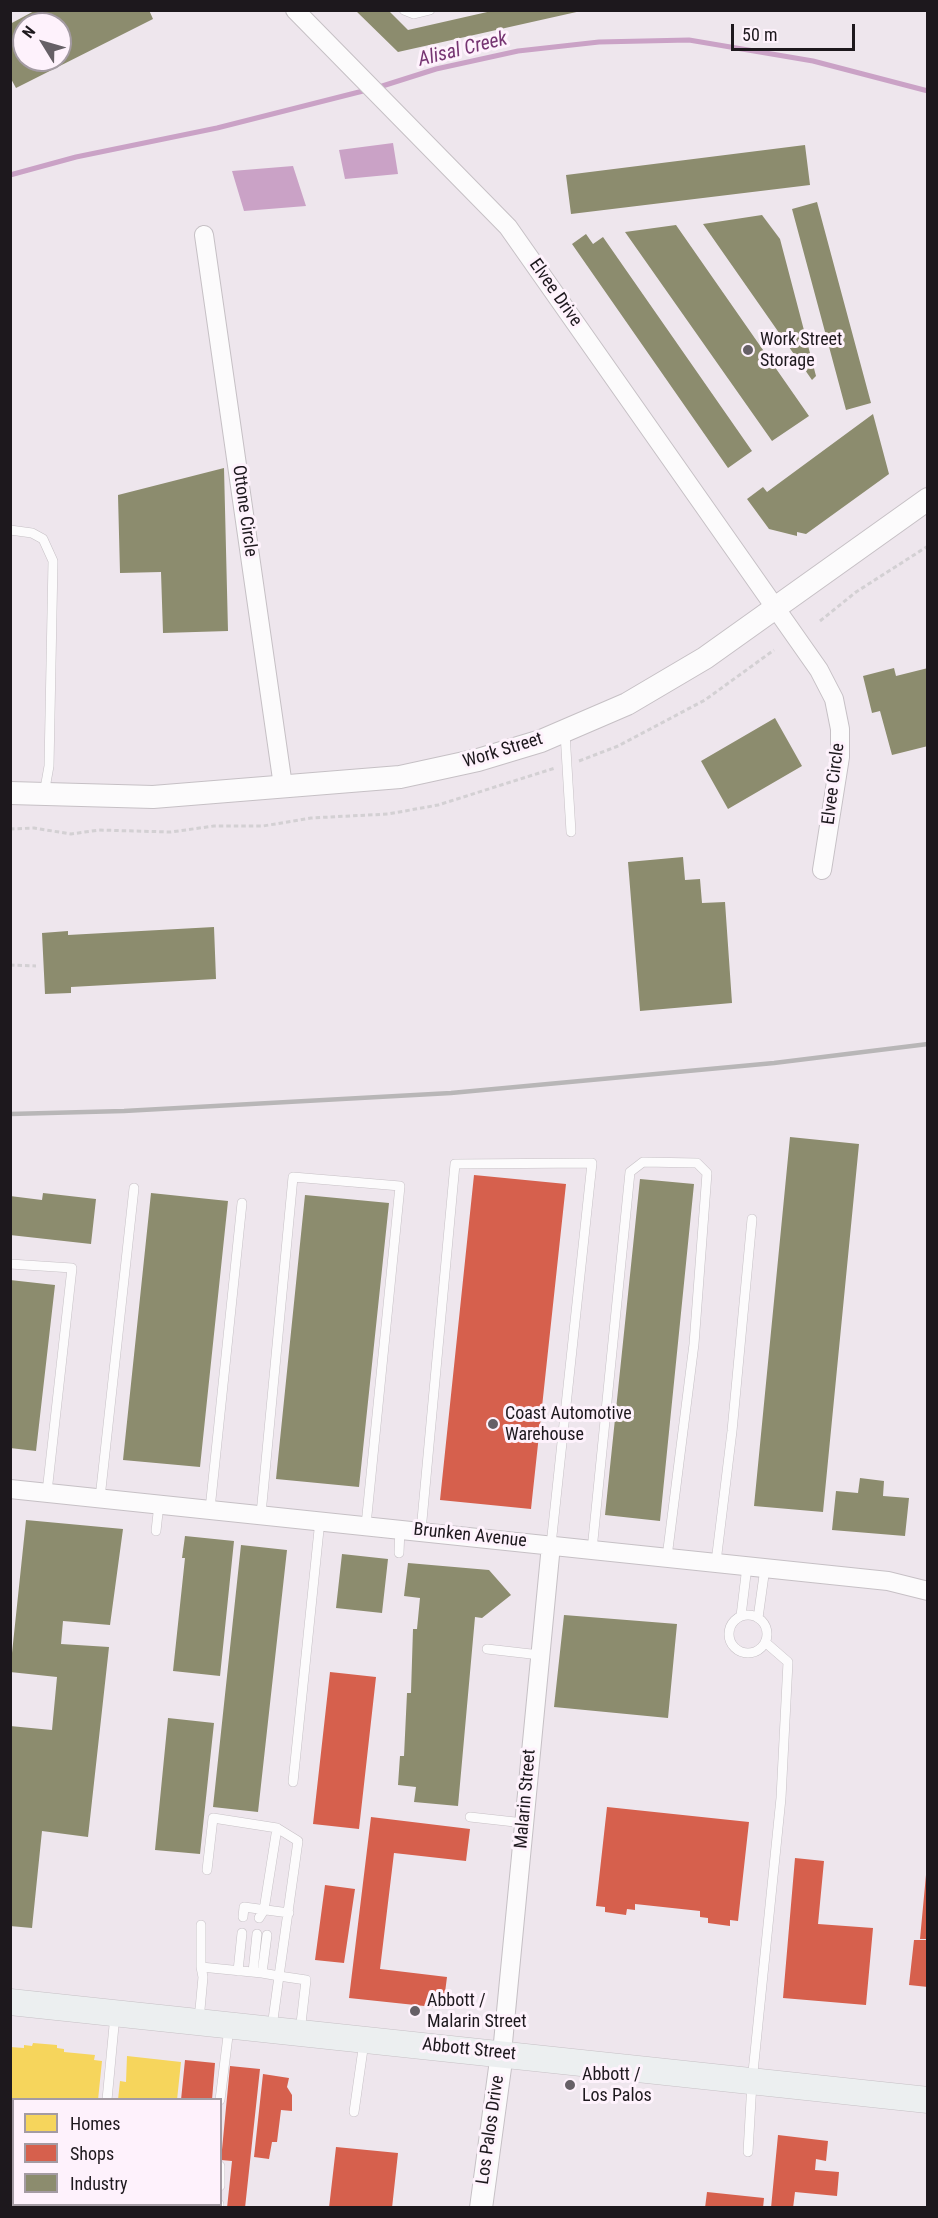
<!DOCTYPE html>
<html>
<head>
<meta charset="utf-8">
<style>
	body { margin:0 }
	#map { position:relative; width:938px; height:2218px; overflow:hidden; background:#eee6ed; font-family:"Roboto Condensed",sans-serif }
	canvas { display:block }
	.frame { position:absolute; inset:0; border:12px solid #1d181d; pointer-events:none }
	.legend { position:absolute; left:12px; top:2098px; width:210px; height:108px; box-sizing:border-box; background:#fef2fc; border:2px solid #a49ba3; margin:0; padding:8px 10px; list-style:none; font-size:18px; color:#1d181d }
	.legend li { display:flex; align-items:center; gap:12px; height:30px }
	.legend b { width:30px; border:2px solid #a49ba3 }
	.north { position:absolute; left:12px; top:12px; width:60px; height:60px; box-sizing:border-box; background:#fef2fc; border:2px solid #a49ba3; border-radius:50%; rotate:307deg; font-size:16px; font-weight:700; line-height:24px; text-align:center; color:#1d181d }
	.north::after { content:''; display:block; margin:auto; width:21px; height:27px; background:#666066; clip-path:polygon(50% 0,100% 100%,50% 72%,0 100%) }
	.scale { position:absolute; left:731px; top:24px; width:124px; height:27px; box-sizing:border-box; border:3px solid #1d181d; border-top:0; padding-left:8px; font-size:18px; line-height:21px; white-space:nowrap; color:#1d181d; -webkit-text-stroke:4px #fef2fc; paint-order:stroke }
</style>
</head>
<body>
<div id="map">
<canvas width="938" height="2218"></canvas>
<div class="frame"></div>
<ul class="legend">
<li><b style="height:16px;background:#f6d55c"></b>Homes</li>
<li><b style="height:16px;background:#d6604d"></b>Shops</li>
<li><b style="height:16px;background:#8c8c6e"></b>Industry</li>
</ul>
<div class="north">N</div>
<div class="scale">50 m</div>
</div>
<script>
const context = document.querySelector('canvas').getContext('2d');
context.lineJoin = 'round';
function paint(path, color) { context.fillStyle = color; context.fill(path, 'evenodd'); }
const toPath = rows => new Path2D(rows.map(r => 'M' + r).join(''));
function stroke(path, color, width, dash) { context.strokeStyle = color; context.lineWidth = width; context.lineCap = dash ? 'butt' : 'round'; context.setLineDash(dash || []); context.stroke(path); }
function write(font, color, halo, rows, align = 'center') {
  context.font = font + ' "Roboto Condensed",sans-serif'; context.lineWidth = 6; context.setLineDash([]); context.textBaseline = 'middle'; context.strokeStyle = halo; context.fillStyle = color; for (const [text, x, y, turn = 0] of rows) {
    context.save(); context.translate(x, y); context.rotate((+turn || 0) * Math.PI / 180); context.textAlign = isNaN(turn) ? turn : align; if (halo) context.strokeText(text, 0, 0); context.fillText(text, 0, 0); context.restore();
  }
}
paint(toPath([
	[393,143,398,174,345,179,339,150],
	[293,166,306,206,244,211,232,171]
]), '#caa2c6');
paint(toPath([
	[33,2043,57,2045,57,2048,64,2049,64,2052,95,2055,94,2060,102,2061,98,2100,10,2101,10,2047,24,2048,24,2045,32,2046],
	[127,2056,181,2062,177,2100,118,2100,120,2081,126,2082],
	[112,2204,166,2204,166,2208,112,2208]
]), '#f6d55c');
paint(toPath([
	[474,1175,566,1184,531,1509,440,1500],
	[330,1672,376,1677,359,1829,313,1824],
	[607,1807,749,1822,738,1921,730,1920,730,1926,708,1923,708,1918,700,1917,700,1911,635,1904,635,1910,627,1909,626,1915,605,1912,605,1907,596,1906],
	[371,1817,470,1829,466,1861,394,1853,380,1969,447,1977,443,2008,349,1998],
	[795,1858,824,1861,818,1924,873,1928,866,2005,783,1998],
	[926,1875,928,1876,928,1939,920,1939],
	[325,1885,355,1889,344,1963,315,1960],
	[914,1940,928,1940,928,1987,909,1985],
	[185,2060,215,2063,212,2100,181,2100],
	[230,2066,260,2069,245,2208,227,2208,232,2161,221,2160],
	[263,2074,289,2078,287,2087,292,2095,292,2111,281,2110,277,2142,272,2142,269,2159,254,2157],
	[778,2135,828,2141,826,2161,816,2159,815,2170,839,2172,837,2196,795,2192,793,2208,771,2208],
	[336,2147,398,2153,392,2208,329,2208],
	[707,2192,764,2198,763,2208,705,2208]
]), '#d6604d');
paint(toPath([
	[36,10,149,10,153,19,16,88,10,77,10,24],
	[24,24,60,24,60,60,24,60],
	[355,10,388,10,408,30,496,10,581,11,398,52],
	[805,145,810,185,571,214,566,175],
	[817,202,871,403,846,410,792,209],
	[762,215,780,239,816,376,812,380,703,224],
	[676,225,809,416,772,441,625,232],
	[586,234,593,244,603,237,752,451,728,468,572,244],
	[873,414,889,474,806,534,797,532,797,536,769,529,747,499,763,487,767,492],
	[224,468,228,631,163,633,161,572,120,573,118,495],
	[894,668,896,676,928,668,928,746,892,755,880,711,872,713,863,676],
	[775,718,802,766,728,809,701,761],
	[683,857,685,880,700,879,702,903,725,902,732,1003,640,1011,628,862],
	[214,927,216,979,71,987,71,993,45,994,42,933,68,931,68,935],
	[790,1137,859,1144,823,1512,754,1506],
	[640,1179,694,1184,660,1521,605,1515],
	[43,1193,96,1199,91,1244,10,1235,10,1196,42,1200],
	[151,1193,228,1201,200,1467,123,1460],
	[305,1195,389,1203,359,1487,276,1479],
	[10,1280,55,1285,36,1451,10,1448],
	[860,1478,884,1481,883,1496,909,1498,905,1536,832,1530,836,1491,858,1493],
	[26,1520,123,1529,110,1625,63,1621,61,1644,109,1647,88,1837,42,1831,32,1928,10,1926,10,1726,52,1730,57,1677,10,1672],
	[185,1536,234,1541,220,1676,173,1671,185,1558,182,1558],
	[241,1545,287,1550,258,1812,213,1807],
	[342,1554,388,1559,382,1613,336,1608],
	[408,1563,489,1570,511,1595,482,1618,475,1617,458,1806,414,1802,416,1787,398,1785,400,1756,404,1756,407,1693,411,1693,413,1629,417,1629,420,1598,404,1596],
	[564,1615,677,1624,668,1718,554,1707],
	[168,1718,214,1723,200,1854,155,1850]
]), '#8c8c6e');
stroke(toPath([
	[376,88,436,69,518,51,599,42,689,40,813,61,928,91],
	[10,175,76,157,217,128,367,90]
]), '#caa2c6', 5);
const service = toPath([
	[404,10,414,14,430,10],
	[10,530,32,533,43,539,53,561,49,766,44,794],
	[565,733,571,832],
	[10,1264,72,1268,47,1492],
	[100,1498,134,1188],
	[210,1509,242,1203],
	[261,1514,293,1177,400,1186,366,1525],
	[156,1531,159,1504],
	[421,1531,455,1164,592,1163,551,1545],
	[592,1550,630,1172,643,1162,697,1163,707,1173,694,1344,667,1557],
	[399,1553,400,1528],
	[716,1562,732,1431,752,1219],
	'729 1634a19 19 0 1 1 38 0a19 19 0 1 1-38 0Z',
	[741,1616,747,1566],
	[758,1618,765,1568],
	[487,1649,540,1655],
	[293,1782,320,1520],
	[470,1817,524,1823],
	[277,1828,298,1841,279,1976,306,1980,300,2032],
	[207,1870,213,1818,277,1828,264,1910,259,1918],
	[243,1917,244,1907,289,1913],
	[201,1967,201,1925],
	[238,1971,242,1933],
	[253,1972,257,1934],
	[262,1973,267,1935],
	[199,2020,203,1977,201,1967,262,1973,279,1976,272,2027],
	[107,2100,115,2015],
	[220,2100,229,2028],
	[10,2111,14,2111],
	[354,2112,364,2042],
	[748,2152,752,2082,781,1798,788,1662,765,1642],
	[220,2166,220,2186],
	[189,2208,189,2204],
	[219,2208,219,2204]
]);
const minor = toPath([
	[295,10,508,227,819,670,834,699,840,729,840,757,822,870],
	[204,235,283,786],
	[10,1489,888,1581,928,1591],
	[502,2053,551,1545]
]);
const tertiary = toPath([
	[10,793,153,797,400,777,478,760,541,741,627,704,705,658,928,499],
	[481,2208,502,2053]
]);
const secondary = toPath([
	[10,2002,928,2100]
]);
stroke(service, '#c6c0c5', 10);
stroke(minor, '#c6c0c5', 20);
stroke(tertiary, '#c6c0c5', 24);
stroke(secondary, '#c6c0c5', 27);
stroke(toPath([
	[820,621,856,592,928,546],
	[579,761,618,746,705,700,774,650],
	[10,829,34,828,71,834,99,830,171,832,214,826,263,826,311,818,388,814,438,805,555,768],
	[10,965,36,966]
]), '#d3d0d3', 3, [4.5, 3]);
stroke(service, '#fcfbfc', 9);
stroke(minor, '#fcfbfc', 18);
stroke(tertiary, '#fcfbfc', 22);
stroke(secondary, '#eceff0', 26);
stroke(toPath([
	[10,1114,124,1111,451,1093,774,1063,928,1044]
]), '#b8b6b7', 4.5);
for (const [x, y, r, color] of [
	[748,350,6,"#666066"],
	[493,1424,6,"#666066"],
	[415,2011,6,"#666066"],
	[570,2085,6,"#666066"]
]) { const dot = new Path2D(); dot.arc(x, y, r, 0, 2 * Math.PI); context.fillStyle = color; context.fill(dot); stroke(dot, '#fef2fc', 2); }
write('18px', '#1d181d', '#fef2fc', [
	["Elvee Drive",555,293,55],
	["Ottone Circle",244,511,82],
	["Work Street",503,751,-17],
	["Elvee Circle",834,784,-83],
	["Brunken Avenue",470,1536,6],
	["Malarin Street",526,1799,-85],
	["Abbott Street",469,2050,6],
	["Los Palos Drive",491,2130,-82]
]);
write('18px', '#1d181d', '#fef2fc', [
	["Work Street",760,340],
	["Storage",760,361],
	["Coast Automotive",505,1414],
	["Warehouse",505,1435],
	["Abbott /",427,2001],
	["Malarin Street",427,2022],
	["Abbott /",582,2075],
	["Los Palos",582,2096]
], 'left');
write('italic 20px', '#763572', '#fef2fc', [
	["Alisal Creek",463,50,-14]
]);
</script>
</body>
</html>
